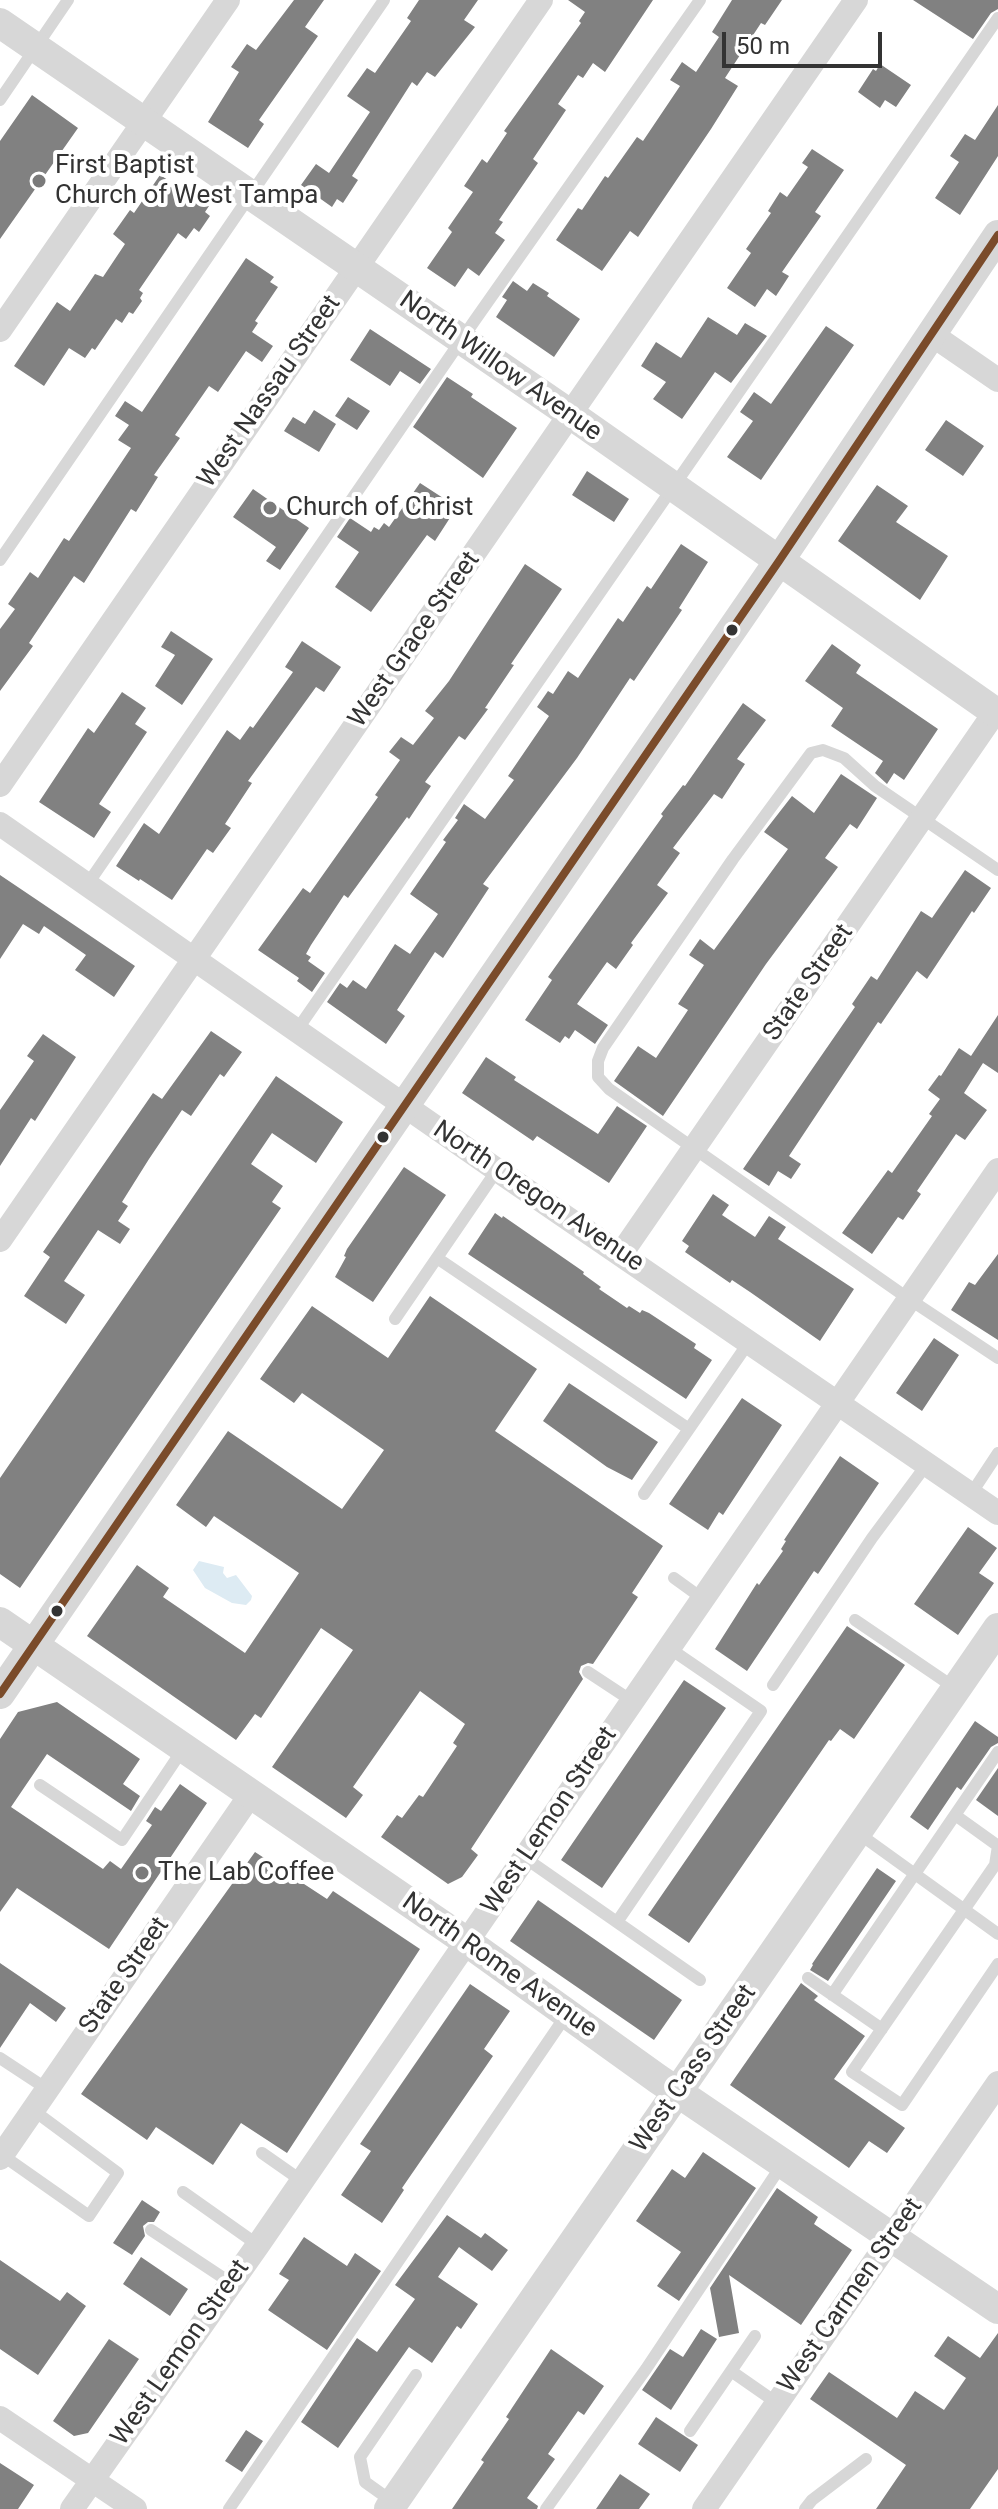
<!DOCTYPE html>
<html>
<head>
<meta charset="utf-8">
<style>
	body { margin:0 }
	#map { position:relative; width:998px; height:2509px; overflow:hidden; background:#fff; font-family:Roboto,sans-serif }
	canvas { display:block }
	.scale { position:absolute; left:722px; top:32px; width:160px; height:36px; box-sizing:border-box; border:4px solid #333; border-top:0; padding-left:10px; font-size:24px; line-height:28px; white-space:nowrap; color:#333; -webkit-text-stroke:6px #fff; paint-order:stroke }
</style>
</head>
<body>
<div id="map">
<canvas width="998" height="2509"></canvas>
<div class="scale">50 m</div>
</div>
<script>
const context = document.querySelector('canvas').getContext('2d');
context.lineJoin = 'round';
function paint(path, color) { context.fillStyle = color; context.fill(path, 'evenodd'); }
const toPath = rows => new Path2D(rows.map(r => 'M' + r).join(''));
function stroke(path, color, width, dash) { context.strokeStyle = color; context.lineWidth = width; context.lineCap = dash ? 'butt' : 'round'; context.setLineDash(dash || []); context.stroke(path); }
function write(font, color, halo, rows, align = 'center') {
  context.font = font + ' Roboto,sans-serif'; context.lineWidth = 8; context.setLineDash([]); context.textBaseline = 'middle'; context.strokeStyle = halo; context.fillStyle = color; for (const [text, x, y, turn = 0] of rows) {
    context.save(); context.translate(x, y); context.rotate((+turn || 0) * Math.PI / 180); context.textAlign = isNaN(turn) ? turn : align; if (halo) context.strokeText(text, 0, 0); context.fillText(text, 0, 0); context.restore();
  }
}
paint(toPath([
	[199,1561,224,1567,223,1573,227,1578,236,1575,252,1596,251,1600,246,1605,232,1603,205,1588,193,1570]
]), '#ddebf3');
paint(toPath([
	[294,0,324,0,305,27,318,36,259,120,264,124,248,148,208,122,239,72,231,67,247,44,256,50],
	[419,0,478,0,464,20,475,27,435,77,427,72,417,86,412,82,352,176,358,180,343,203,337,199,332,207,301,185,316,164,329,173,370,112,347,96,367,68,375,73,411,21,407,18],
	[568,0,653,0,605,72,593,63,583,78,578,75,558,104,566,110,533,159,538,163,499,220,503,222,495,233,505,240,479,276,468,268,455,287,427,268,452,232,448,228,473,192,464,186,482,159,487,163,507,133,504,131,581,23,579,21,585,12],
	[732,0,782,0,765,25,761,23,725,78,738,86,711,129,638,237,630,231,602,271,556,240,578,208,582,210,605,176,608,178,637,137,643,141,680,86,670,80,682,62,696,72,719,37,712,32],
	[913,0,998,0,998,9,991,13,973,39],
	[880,64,911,85,896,107,885,100,880,108,858,92,873,69,876,71],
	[32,95,78,128,0,239,0,141],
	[998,105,998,156,960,215,935,198,959,162,950,156,965,134,975,140],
	[812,149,844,170,815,212,821,216,782,272,789,276,776,296,767,289,755,307,727,288,751,253,746,249,771,213,768,211,780,192,787,197,808,167,802,163],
	[160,175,209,206,205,212,210,216,199,232,194,228,186,239,178,233,139,290,143,293,140,298,142,301,133,314,129,312,122,323,116,319,95,350,92,348,85,358,69,348,44,386,14,366,57,302,70,311,95,274,103,277,125,244,113,234,130,210,134,213],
	[246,258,274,277,270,282,278,287,255,321,258,323,252,332,273,346,262,362,246,351,218,392,209,386,175,435,180,438,154,475,158,477,136,512,131,509,84,583,74,576,29,643,33,646,0,691,0,629,15,609,8,604,30,572,38,578,64,538,69,541,131,448,118,440,129,425,115,416,125,401,142,412],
	[513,281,527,291,533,283,549,293,547,296,580,319,554,357,496,317,507,300,502,297],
	[708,317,737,335,745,323,767,336,731,383,715,372,682,419,653,399,666,382,641,366,656,342,681,358],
	[826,326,854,345,761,480,727,457,753,421,740,412,754,392,771,404],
	[370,329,431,369,420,384,400,371,390,386,350,360],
	[447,377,473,394,471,397,517,428,483,478,413,427],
	[348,397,370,411,357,430,335,416],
	[314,410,336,424,319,452,284,431,293,417,305,424],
	[946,420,984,446,963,476,925,450],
	[587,471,629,499,614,522,572,495],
	[420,483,457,507,435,541,427,535,371,612,335,587,359,552,337,537,350,518,371,532,374,527,379,530,384,523,389,527],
	[877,485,908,506,896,522,948,556,920,600,838,541],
	[253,489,309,528,280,570,266,561,276,547,233,517],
	[681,544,708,562,679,608,682,610,634,681,630,678,577,758,483,884,489,888,443,958,435,952,397,1010,405,1016,386,1044,327,1002,340,983,347,988,353,980,366,989,395,944,410,954,438,914,410,894,446,842,443,840,458,820,455,818,464,804,485,819,514,780,508,776,549,716,537,707,548,691,553,694,568,671,578,678,618,618,623,622,647,586,651,589],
	[525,564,562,589,511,664,514,665,485,708,488,709,465,740,459,736,425,782,431,786,409,819,407,817,348,898,344,895,311,945,306,954,311,957,308,961,325,973,312,992,297,981,299,978,258,950,303,888,310,893,378,797,375,795,400,760,389,752,401,737,413,745,434,718,425,711,449,681],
	[171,631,213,659,182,705,155,686,175,655,161,647],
	[302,641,341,667,324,692,316,687,248,781,252,783,225,824,231,828,213,853,207,849,172,900,140,879,139,881,116,866,144,823,159,834,227,730,240,740,250,726,253,728,293,672,285,667],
	[832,644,861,665,856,673,938,729,904,780,894,773,887,784,875,773,883,761,831,726,843,708,805,681],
	[122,692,146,708,135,724,147,732,99,804,111,812,94,838,39,802,88,728,94,733],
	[743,703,766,720,737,759,745,764,722,799,714,794,673,848,680,853,657,885,668,893,631,943,633,945,616,969,607,962,577,1004,608,1025,595,1044,575,1030,569,1039,565,1036,560,1043,525,1020,552,980,548,977,663,816,661,814,683,785,685,786],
	[841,774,877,798,857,829,850,824,825,858,838,867,766,964,663,1116,614,1081,638,1046,656,1058,688,1010,678,1004,704,965,689,955,700,939,714,950,788,849,764,832,792,796,814,813],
	[965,870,991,888,974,913,972,911,927,979,917,971,881,1024,878,1022,789,1156,801,1164,791,1179,778,1171,769,1186,743,1169,855,1007,852,1004,871,976,877,980,921,911,932,918],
	[0,875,135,966,114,997,75,970,86,955,44,926,39,934,23,924,0,959],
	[998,1015,998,1073,983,1063,964,1093,987,1110,965,1140,956,1134,917,1191,921,1194,903,1220,898,1217,872,1254,842,1233,888,1170,892,1173,932,1116,929,1114,940,1099,928,1090,939,1075,941,1076,959,1048,971,1056],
	[211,1031,242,1052,224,1077,220,1074,191,1116,182,1110,149,1159,122,1202,128,1206,118,1221,130,1229,120,1244,98,1230,64,1281,85,1295,66,1324,24,1296,50,1257,43,1252,153,1093,162,1099],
	[43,1034,76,1057,35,1121,31,1118,0,1166,0,1110,34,1061,27,1056],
	[486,1057,516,1077,514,1080,598,1134,617,1106,647,1126,609,1183,537,1136,533,1141,462,1093],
	[276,1076,343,1122,316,1163,272,1133,251,1164,283,1186,272,1202,281,1208,20,1588,0,1574,0,1478],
	[404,1167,446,1195,373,1302,335,1277,346,1257,344,1256,347,1249],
	[713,1194,729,1205,722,1215,755,1237,769,1216,786,1227,778,1239,854,1289,820,1341,750,1292,732,1280,730,1283,685,1252,689,1246,682,1241],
	[495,1213,502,1218,503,1216,584,1272,583,1274,601,1287,599,1289,627,1308,629,1306,640,1313,642,1310,649,1313,696,1344,694,1348,712,1360,686,1399,468,1254],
	[998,1254,998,1340,951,1310,969,1282,975,1285],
	[430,1296,537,1369,495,1431,663,1546,632,1593,638,1597,593,1664,588,1663,581,1666,579,1672,583,1679,471,1849,478,1855,462,1877,448,1884,381,1837,397,1815,402,1818,419,1795,423,1797,457,1746,453,1743,465,1724,420,1691,353,1787,363,1795,346,1818,272,1767,353,1650,321,1628,261,1718,255,1714,236,1740,87,1636,137,1565,169,1588,163,1597,245,1653,299,1573,214,1516,206,1527,176,1505,228,1431,342,1509,384,1450,302,1393,294,1403,260,1379,312,1306,388,1358],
	[934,1338,959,1355,922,1411,896,1393],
	[569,1383,658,1442,632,1480,607,1467,543,1421],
	[742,1398,782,1425,723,1515,719,1512,708,1530,669,1504],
	[840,1456,879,1483,818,1574,814,1571,747,1671,715,1649,757,1583,759,1585,783,1551,781,1549,786,1541,784,1540],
	[968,1527,997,1548,979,1573,994,1583,958,1635,914,1604],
	[847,1626,905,1665,854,1739,840,1729,831,1741,829,1740,689,1943,648,1915],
	[684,1680,726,1708,602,1888,561,1860],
	[57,1702,140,1759,123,1784,140,1796,131,1811,47,1754,11,1807,103,1869,110,1861,121,1869,152,1825,146,1821,155,1807,161,1811,180,1784,207,1803,109,1949,17,1888,0,1912,0,1739,18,1712],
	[975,1721,998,1737,998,1743,991,1747,961,1790,957,1787,928,1830,910,1817],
	[998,1768,998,1816,976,1800],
	[255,1852,327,1899,333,1891,420,1949,287,2153,241,2123,213,2165,156,2127,147,2140,81,2094],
	[877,1868,896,1881,828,1981,810,1970,813,1965,812,1964],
	[538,1900,682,2000,654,2040,510,1941],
	[0,1963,66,2008,56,2022,30,2003,0,2048],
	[801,1983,818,1996,814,2000,865,2036,834,2079,905,2128,887,2153,869,2141,849,2168,730,2085],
	[470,1984,510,2011,484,2049,493,2056,402,2188,404,2190,382,2223,341,2195,371,2151,360,2144],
	[703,2152,756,2188,679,2301,657,2286,681,2252,636,2221,672,2169,685,2178],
	[777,2188,818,2217,814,2224,852,2250,801,2325,729,2275,739,2333,719,2337,710,2288],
	[142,2200,160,2212,154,2222,148,2222,143,2226,145,2236,132,2255,113,2243],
	[447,2215,481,2238,485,2233,508,2250,492,2271,459,2247,438,2277,478,2304,461,2329,457,2326,432,2363,409,2347,338,2448,301,2422,357,2338,377,2352,415,2299,395,2285],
	[304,2237,347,2266,355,2253,381,2271,327,2350,268,2310,289,2280,279,2274],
	[141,2257,188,2289,170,2316,123,2284],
	[0,2260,60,2301,67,2292,86,2306,38,2375,0,2349],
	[701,2329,717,2339,671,2410,642,2390,670,2349,683,2357],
	[998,2333,998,2469,970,2509,876,2509,906,2465,810,2399,829,2372,897,2418,915,2391,944,2410,966,2378,934,2356,948,2336,980,2358],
	[109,2339,139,2359,88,2433,74,2436,53,2421],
	[551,2349,604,2386,584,2415,578,2411,548,2454,555,2459,527,2498,538,2506,537,2509,452,2509,484,2462,481,2460,509,2419,506,2417],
	[656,2417,698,2445,680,2472,638,2444],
	[246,2430,263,2441,242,2472,225,2461],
	[0,2463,34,2485,18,2509,0,2509],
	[620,2474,650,2494,639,2509,596,2509]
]), '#818181');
stroke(toPath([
	[0,100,68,0],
	[0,560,384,0],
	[998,870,875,786,844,758,823,750,811,753,733,859,603,1048,598,1061,598,1077,609,1089,909,1299,998,1358],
	[87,885,475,320,700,0],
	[297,1030,998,18],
	[437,1258,689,1429],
	[395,1319,497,1170],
	[644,1494,749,1342],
	[971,1494,998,1453],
	[674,1578,703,1599],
	[855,1620,955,1688],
	[588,1672,632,1701],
	[773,1685,872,1538,927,1464],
	[40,1785,122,1840,183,1749],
	[955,1815,998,1846,995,1865,852,2072,902,2105,998,1964],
	[858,1833,998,1934],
	[525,1858,700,1980],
	[617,1922,761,1711,669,1648],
	[808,1978,882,2029],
	[832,1995,998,1752],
	[0,2058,47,2089],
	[262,2153,302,2181],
	[2,2155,89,2216,118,2173,33,2110],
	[183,2192,258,2245],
	[151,2230,231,2283],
	[731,2371,777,2403],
	[690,2431,755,2336],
	[393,2502,365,2482,360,2457,416,2375],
	[229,2509,567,2014],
	[546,2509,646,2369,783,2163],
	[805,2509,812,2500,866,2459]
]), '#d7d7d7', 12);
stroke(toPath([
	[0,330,228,0],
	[931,334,998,380],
	[0,785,541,0],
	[0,824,497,1170,998,1513],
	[0,1240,856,0],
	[621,1254,995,712],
	[0,2158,251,1794],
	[0,2418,135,2509],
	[72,2509,258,2245,998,1170],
	[704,2509,998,2083]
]), '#d7d7d7', 24);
stroke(toPath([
	[0,23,570,414,998,714],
	[0,1622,467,1942,658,2079,998,2309],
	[0,1694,779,561,998,235],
	[389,2509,998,1628]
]), '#d7d7d7', 30);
stroke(toPath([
	[0,1694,779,561,998,235]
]), '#7a4b2a', 8);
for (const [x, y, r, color] of [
	[39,181,8,"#7a7a7a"],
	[270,508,8,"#7a7a7a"],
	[732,630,7,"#333"],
	[383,1137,7,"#333"],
	[57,1611,7,"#333"],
	[142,1873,8,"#7a7a7a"]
]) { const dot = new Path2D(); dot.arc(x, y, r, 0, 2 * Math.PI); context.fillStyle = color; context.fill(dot); stroke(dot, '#fff', 3); }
write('26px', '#333', '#fff', [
	["First Baptist",55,166],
	["Church of West Tampa",55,196],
	["Church of Christ",286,508],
	["The Lab Coffee",158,1873]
], 'left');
write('26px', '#333', '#fff', [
	["North Willow Avenue",500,367,35],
	["West Nassau Street",270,392,-55],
	["West Grace Street",415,640,-55],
	["State Street",809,983,-55],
	["North Oregon Avenue",538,1197,34],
	["West Lemon Street",550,1821,-56],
	["North Rome Avenue",499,1966,35],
	["State Street",125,1976,-55],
	["West Cass Street",694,2069,-55],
	["West Carmen Street",851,2296,-55],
	["West Lemon Street",181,2353,-55]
]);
</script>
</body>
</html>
